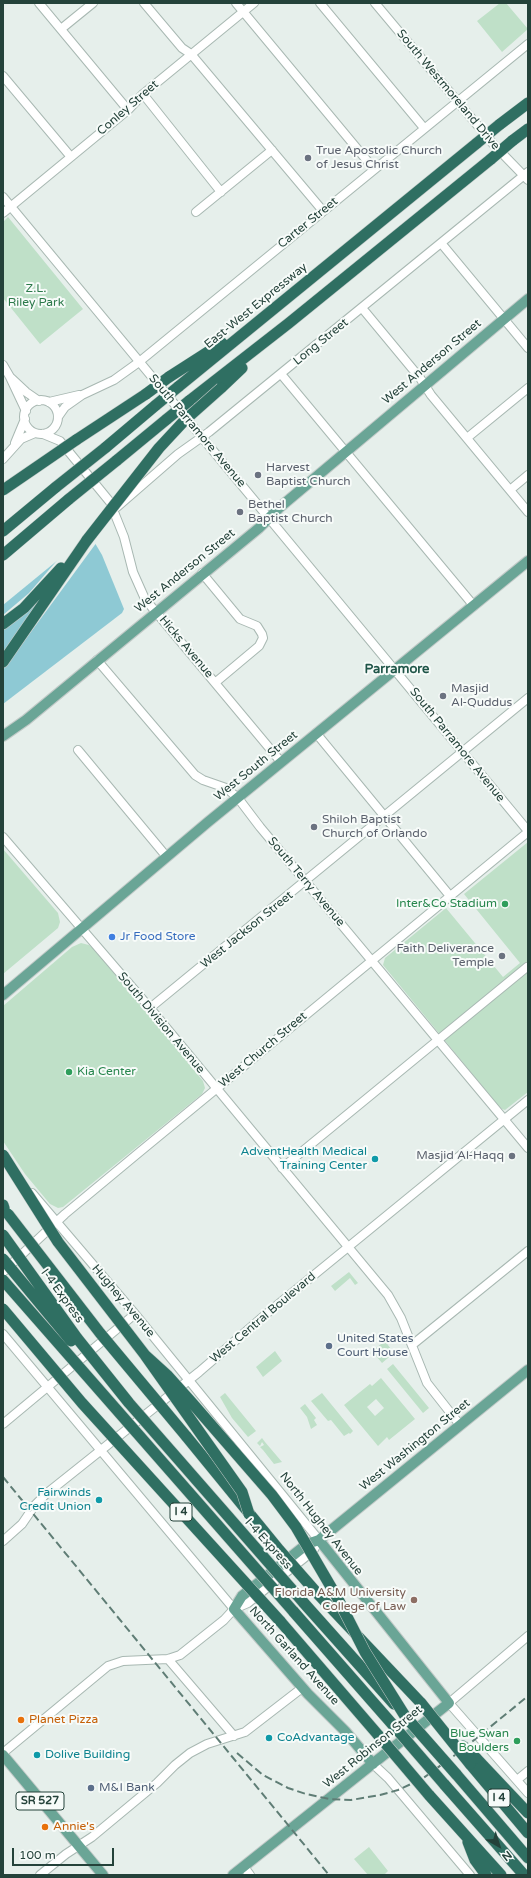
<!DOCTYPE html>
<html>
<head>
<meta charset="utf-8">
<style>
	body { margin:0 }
	#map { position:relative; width:531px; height:1878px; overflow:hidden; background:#e6efeb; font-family:"Varela Round",sans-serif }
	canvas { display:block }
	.frame { position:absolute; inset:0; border:4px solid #24423a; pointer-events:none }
	.north { position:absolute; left:479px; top:1826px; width:40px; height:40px; -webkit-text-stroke:3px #f7fbf9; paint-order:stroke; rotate:141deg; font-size:11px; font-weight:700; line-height:16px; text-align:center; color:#24423a }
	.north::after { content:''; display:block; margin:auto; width:14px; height:18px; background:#24423a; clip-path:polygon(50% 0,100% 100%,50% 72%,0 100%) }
	.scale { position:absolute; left:12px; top:1848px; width:102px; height:18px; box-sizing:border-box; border:2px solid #24423a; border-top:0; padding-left:5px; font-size:12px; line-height:14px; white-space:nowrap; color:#24423a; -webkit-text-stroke:3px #f7fbf9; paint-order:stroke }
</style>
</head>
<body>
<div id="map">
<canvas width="531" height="1878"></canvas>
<div class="frame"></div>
<div class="north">N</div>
<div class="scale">100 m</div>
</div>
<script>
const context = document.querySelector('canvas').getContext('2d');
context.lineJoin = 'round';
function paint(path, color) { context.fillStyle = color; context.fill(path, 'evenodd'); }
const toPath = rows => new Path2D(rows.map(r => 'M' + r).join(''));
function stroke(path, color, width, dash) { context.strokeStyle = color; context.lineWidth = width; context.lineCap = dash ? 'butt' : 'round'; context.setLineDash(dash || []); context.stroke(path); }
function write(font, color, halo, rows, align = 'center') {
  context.font = font + ' "Varela Round",sans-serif'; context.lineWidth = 4; context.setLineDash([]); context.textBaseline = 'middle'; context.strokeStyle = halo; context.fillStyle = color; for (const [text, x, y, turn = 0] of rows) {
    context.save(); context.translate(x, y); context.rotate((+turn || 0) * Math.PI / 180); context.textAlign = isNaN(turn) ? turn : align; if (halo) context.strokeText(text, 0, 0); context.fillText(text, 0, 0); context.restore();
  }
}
paint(toPath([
	[500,3,506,3,528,29,502,52,477,21],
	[8,217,83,309,40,344,3,298,3,222],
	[528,842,528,1092,505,1110,502,1109,497,1104,383,965,385,958,446,908,503,977,520,963,464,894],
	[3,849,58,913,60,922,58,928,3,974],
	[81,943,89,945,94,949,203,1081,205,1088,202,1094,63,1207,58,1208,50,1204,25,1174,3,1141,3,1006,72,947],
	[349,1272,358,1283,355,1285,350,1278,335,1291,331,1286],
	[385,1341,394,1353,382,1363,372,1351],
	[275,1351,282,1361,263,1377,256,1367],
	[393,1364,429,1408,423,1413,387,1369],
	[381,1378,415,1419,389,1440,387,1437,378,1446,344,1405,370,1384,372,1386],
	[376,1399,384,1408,375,1416,367,1407],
	[225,1393,256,1431,248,1437,232,1418,220,1397],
	[322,1393,353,1431,350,1434,349,1433,344,1436,331,1420,328,1421,311,1401],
	[305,1404,316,1418,314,1420,317,1425,311,1429,307,1417,300,1408],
	[262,1438,265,1442,282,1462,274,1464,263,1450,260,1447,264,1445,262,1442,260,1446,257,1443],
	[369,1847,388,1871,384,1875,368,1875,354,1859]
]), '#bfe0c8');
paint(toPath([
	[86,537,92,538,102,555,124,609,122,613,3,704,3,605]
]), '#8ec9d4');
paint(toPath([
	[85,535,94,537,97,542,3,670,3,653,58,577,3,628,3,615,29,593,66,550]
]), '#e6efeb');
const minor = toPath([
	[39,3,128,110],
	[144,3,182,48,191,54,323,211],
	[236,3,374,169],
	[320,3,424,128],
	[375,3,494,145,528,180],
	[61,29,93,3],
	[3,76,71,157],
	[143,94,221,192],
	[3,197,528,831],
	[196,212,272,150],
	[3,213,128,110,143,94,254,3],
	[441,243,528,348],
	[362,308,420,378,431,395,528,512],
	[3,365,10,377,26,411],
	[281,374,474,606],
	[11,378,26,392,39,401],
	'24 417a17 17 0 1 1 34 0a17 17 0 1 1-34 0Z',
	[49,402,79,395],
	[58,417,65,407,82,395,114,380,139,362,528,44],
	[43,434,60,441,110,502,124,537,133,572,145,599,281,762],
	[467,438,528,388],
	[15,443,25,419],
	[3,459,21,439,35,433],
	[510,490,528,475],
	[117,507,178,454,209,432,528,172],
	[202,573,240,619,257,626,262,634,263,638,259,646,216,682],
	[97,660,195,775,203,780,226,788,238,798,260,827,528,1148],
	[316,733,450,896],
	[78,750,166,856],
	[3,837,150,1008,388,1295,401,1318,427,1383,460,1425],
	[150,1008,528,698],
	[282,1168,527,967],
	[3,1272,65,1214,136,1155,528,832],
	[3,1334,234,1609],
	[412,1345,528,1251],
	[3,1424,135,1314],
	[3,1541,22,1524,35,1505,46,1494,199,1372,265,1315,528,1100],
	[528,1636,449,1703,528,1793],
	[168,1659,234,1736],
	[3,1753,108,1666,123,1661,168,1659,180,1655,224,1620,234,1609,248,1603,313,1551,319,1540,135,1314,32,1193],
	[373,1764,388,1778,470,1875],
	[517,1780,528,1771],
	[244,1867,250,1875],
	[40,1875,66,1854,92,1837,157,1783,175,1765,190,1753,207,1744,245,1732,302,1688]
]);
const major = toPath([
	[3,736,26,720,259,528,279,508,528,299],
	[3,995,208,822,528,561],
	[3,1755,103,1875],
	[373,1764,345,1731,308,1694,234,1609,242,1596,307,1544,319,1540,528,1370],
	[233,1875,449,1703,319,1540]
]);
const highway = toPath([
	[499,125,528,103],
	[512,141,528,129],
	[169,377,222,343],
	[178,387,477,143],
	[221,388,242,368],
	[189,401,289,323,491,159],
	[76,440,146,394],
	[105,448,156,405],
	[116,461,167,419],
	[3,531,56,487],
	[3,555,69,499],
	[3,624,24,608,61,568],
	[3,662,87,540],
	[3,1205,4,1208],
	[186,1436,280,1551],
	[316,1592,421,1703],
	[303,1602,394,1704],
	[293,1611,393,1725],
	[280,1621,379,1736],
	[476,1758,528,1813],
	[470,1764,528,1833],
	[456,1774,528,1858],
	[444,1784,524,1875],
	[429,1795,501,1875],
	[468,1842,475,1860,486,1875]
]);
stroke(minor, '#a8b8b2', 10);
stroke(major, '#c2cac8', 12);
stroke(highway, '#c2cac8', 12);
stroke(minor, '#fff', 8);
stroke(major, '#6aa596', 10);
stroke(highway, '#2f6f62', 11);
stroke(toPath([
	[3,1477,329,1875],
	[237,1753,263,1775,288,1788,306,1794,329,1799,351,1800,380,1795,398,1790,422,1779,462,1750,528,1696]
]), '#5f7d75', 2, [8, 4]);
const highwayBridge = toPath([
	[477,143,499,125],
	[491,159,512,141],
	[146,394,169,377],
	[156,405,178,387],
	[167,419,189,401],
	[56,487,105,448],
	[3,490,76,440],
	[69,499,116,461],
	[87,540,159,448,185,420,221,388],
	[3,1155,58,1242,145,1355,242,1492,249,1514],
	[8,1214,100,1333,186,1436],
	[3,1235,77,1338,129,1403,303,1602],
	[3,1259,71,1341],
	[3,1280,293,1611],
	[3,1309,82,1403,280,1621],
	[145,1355,167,1375,193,1404,272,1495,296,1527,338,1599,365,1652,405,1716,456,1774],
	[280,1551,316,1592],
	[421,1703,470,1764],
	[393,1725,444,1784],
	[379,1736,429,1795],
	[463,1746,476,1758]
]);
stroke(highwayBridge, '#c2cac8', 12, []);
stroke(highwayBridge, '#2f6f62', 11);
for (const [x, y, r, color] of [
	[308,158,4,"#6b7280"],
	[258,475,4,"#6b7280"],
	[240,512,4,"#6b7280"],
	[443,696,4,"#6b7280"],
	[314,827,4,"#6b7280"],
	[505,904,4,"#2e9e5b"],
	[112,937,4,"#3f7fe0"],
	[502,956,4,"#6b7280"],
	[69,1072,4,"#2e9e5b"],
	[512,1156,4,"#6b7280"],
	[375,1159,4,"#0f9aa8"],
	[329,1346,4,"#5c6f8a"],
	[99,1500,4,"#0f9aa8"],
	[414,1600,4,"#8d6e63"],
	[21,1720,4,"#e8710a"],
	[269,1738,4,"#0f9aa8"],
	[517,1741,4,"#2e9e5b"],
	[37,1755,4,"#0f9aa8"],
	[91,1788,4,"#5c6f8a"],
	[45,1827,4,"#e8710a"]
]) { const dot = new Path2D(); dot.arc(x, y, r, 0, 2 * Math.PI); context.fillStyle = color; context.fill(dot); stroke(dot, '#f7fbf9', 1.5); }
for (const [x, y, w] of [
	[181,1512,22],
	[499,1798,22],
	[40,1801,48]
]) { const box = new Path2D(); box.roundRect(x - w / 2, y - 9, w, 18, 3); context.fillStyle = '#f7fbf9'; context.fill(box); stroke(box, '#24423a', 1); }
write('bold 11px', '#24423a', null, [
	["I 4",181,1512],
	["I 4",499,1798],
	["SR 527",40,1801]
]);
write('12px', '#24423a', '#f7fbf9', [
	["South Westmoreland Drive",448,90,50],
	["Conley Street",128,108,-41],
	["Carter Street",308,223,-39],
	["East-West Expressway",256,306,-39],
	["Long Street",321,342,-39],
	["West Anderson Street",432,362,-40],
	["South Parramore Avenue",197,431,50],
	["West Anderson Street",185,571,-39],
	["Hicks Avenue",186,647,50],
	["South Parramore Avenue",457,745,51],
	["West South Street",256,766,-39],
	["South Terry Avenue",306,882,50],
	["West Jackson Street",247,930,-39],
	["South Division Avenue",161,1023,50],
	["West Church Street",263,1050,-40],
	["I-4 Express",62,1296,54],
	["Hughey Avenue",123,1301,50],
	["West Central Boulevard",263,1318,-40],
	["West Washington Street",415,1445,-39],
	["North Hughey Avenue",321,1524,52],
	["I-4 Express",268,1544,48],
	["North Garland Avenue",294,1656,48],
	["West Robinson Street",373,1747,-39]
]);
write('12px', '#5b616d', '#f7fbf9', [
	["True Apostolic Church",316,151],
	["of Jesus Christ",316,165],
	["Harvest",266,468],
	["Baptist Church",266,482],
	["Bethel",248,505],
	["Baptist Church",248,519],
	["Masjid",451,689],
	["Al-Quddus",451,703],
	["Shiloh Baptist",322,820],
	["Church of Orlando",322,834],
	["Faith Deliverance",494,949,"right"],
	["Temple",494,963,"right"],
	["Masjid Al-Haqq",504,1156,"right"]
], 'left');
write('12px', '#2d7a4b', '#f7fbf9', [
	["Z.L.",36,289],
	["Riley Park",36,303]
]);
write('12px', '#27864d', '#f7fbf9', [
	["Inter&Co Stadium",497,904],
	["Kia Center",77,1072,"left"],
	["Blue Swan",509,1734],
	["Boulders",509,1748]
], 'right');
write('12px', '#366cbe', '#f7fbf9', [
	["Jr Food Store",120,937]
], 'left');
write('12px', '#0d838f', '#f7fbf9', [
	["AdventHealth Medical",367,1152],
	["Training Center",367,1166],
	["Fairwinds",91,1493],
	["Credit Union",91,1507],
	["CoAdvantage",277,1738,"left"],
	["Dolive Building",45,1755,"left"]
], 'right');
write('12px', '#4e5e75', '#f7fbf9', [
	["United States",337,1339],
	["Court House",337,1353],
	["M&I Bank",99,1788]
], 'left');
write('12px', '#785e54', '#f7fbf9', [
	["Florida A&M University",406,1593],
	["College of Law",406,1607]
], 'right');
write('12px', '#c56008', '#f7fbf9', [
	["Planet Pizza",29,1720],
	["Annie's",53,1827]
], 'left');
write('bold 13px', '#1f5548', '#f7fbf9', [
	["Parramore",397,670]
]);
</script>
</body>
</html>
